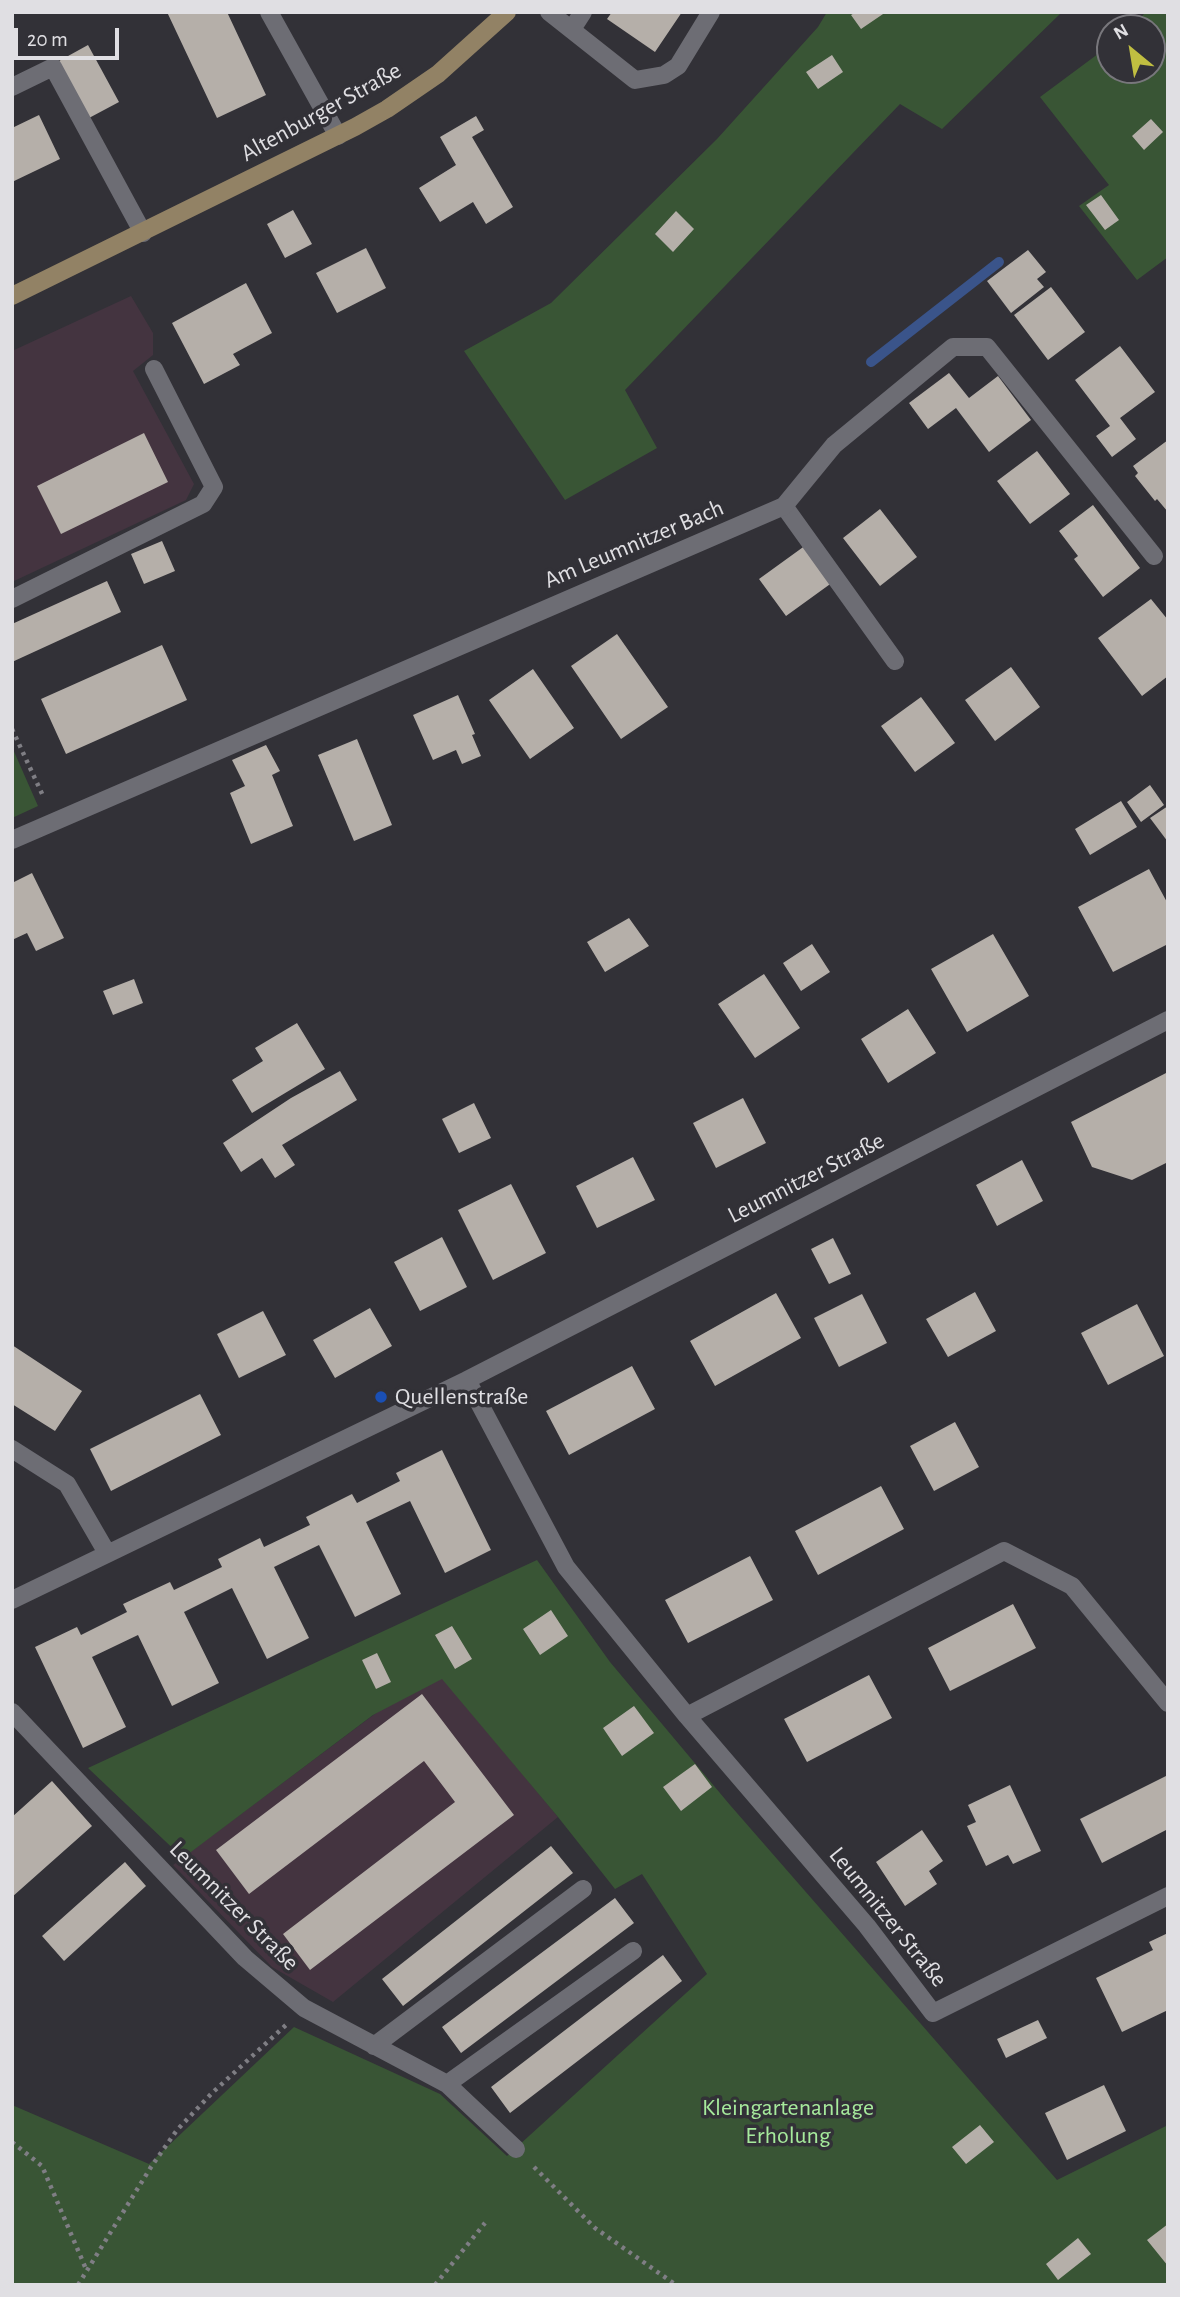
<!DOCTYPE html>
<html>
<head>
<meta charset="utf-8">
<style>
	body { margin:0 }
	#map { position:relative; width:1180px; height:2297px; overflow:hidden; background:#323137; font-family:"Alegreya Sans",sans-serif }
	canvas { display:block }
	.frame { position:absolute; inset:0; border:14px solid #e0dfe3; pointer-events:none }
	.north { position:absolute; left:1096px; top:14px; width:70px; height:70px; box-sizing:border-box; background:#323137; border:2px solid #78777c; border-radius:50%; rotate:330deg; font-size:19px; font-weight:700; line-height:28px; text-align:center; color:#e0dfe3 }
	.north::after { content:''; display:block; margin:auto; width:24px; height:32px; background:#c0be41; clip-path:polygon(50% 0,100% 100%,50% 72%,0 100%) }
	.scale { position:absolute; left:14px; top:28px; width:105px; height:32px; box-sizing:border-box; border:4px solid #e0dfe3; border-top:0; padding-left:9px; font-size:21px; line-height:24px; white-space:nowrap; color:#e0dfe3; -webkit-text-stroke:5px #323137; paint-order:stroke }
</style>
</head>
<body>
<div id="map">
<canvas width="1180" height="2297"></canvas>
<div class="frame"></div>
<div class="north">N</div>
<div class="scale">20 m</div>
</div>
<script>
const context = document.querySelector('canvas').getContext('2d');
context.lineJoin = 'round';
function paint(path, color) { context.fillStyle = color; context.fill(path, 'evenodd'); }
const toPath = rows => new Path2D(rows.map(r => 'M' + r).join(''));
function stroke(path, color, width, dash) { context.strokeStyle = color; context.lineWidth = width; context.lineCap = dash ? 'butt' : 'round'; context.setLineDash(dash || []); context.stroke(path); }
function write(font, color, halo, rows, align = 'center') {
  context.font = font + ' "Alegreya Sans",sans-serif'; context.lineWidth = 7; context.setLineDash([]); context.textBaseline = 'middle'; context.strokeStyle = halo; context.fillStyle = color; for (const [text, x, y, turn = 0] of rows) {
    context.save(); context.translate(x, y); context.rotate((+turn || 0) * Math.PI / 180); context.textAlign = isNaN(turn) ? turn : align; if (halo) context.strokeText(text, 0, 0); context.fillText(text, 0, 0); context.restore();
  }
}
paint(toPath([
	[131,296,153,333,153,355,133,371,194,484,186,500,12,582,12,351],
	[435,1669,558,1817,333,2002,272,1967,173,1865]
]), '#443440');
paint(toPath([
	[827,12,1062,12,942,129,900,104,625,390,657,448,565,500,464,351,551,303,717,139,818,27],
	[1146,12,1168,12,1168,257,1137,280,1079,206,1109,185,1040,97,1110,45,1110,70,1152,70,1152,28,1130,28],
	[12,747,38,806,12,818],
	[537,1560,610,1662,730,1805,1057,2180,1168,2125,1168,2285,12,2285,12,2105,149,2164,294,2027,440,2094,507,2156,707,1974,642,1874,615,1889,558,1817,442,1679,373,1715,183,1858,88,1768]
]), '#395535');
stroke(toPath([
	[871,362,999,262]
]), '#3a548a', 10);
paint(toPath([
	[167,12,227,12,266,95,217,118],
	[612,12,682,12,655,52,607,19],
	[856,12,886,12,861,29,851,15],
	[88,45,119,102,89,118,59,61],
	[832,55,843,72,818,89,806,72],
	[39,115,60,159,12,182,12,128],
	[476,116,484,130,472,137,513,207,486,224,473,202,440,222,419,188,456,165,440,137],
	[1151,119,1163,132,1144,150,1132,136],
	[1101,195,1119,220,1105,230,1086,205],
	[293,210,312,244,285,258,267,224],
	[676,211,694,229,673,252,655,234],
	[366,248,386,288,337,313,316,273],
	[1028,250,1046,272,1037,279,1044,287,1011,313,987,281],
	[246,283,272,333,233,354,240,365,204,384,172,323],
	[1051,287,1085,332,1048,360,1014,315],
	[1120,346,1155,392,1120,418,1136,439,1112,457,1096,436,1110,426,1075,380],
	[949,373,969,398,998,376,1031,420,989,452,956,408,928,429,909,403],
	[144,433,168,482,61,534,37,486],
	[1168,440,1168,512,1157,499,1155,501,1135,476,1138,473,1133,466],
	[1037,451,1070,494,1030,524,997,481],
	[1093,505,1140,568,1103,597,1074,559,1078,556,1059,531],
	[880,509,917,557,880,586,843,538],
	[162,541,175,571,144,584,131,554],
	[806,545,833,582,786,616,759,579],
	[107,581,121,612,12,662,12,624],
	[1151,599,1168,620,1168,676,1142,696,1098,638],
	[617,634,668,707,621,739,571,666],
	[162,645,187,700,66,754,41,699],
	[1011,667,1040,707,995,741,965,700],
	[533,669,574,728,530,759,489,700],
	[458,695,475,734,472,735,481,756,462,764,456,750,433,760,413,715],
	[921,697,955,743,915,772,881,726],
	[357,739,392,825,354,841,318,755],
	[266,745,280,771,272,775,293,826,251,844,230,793,245,786,232,760],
	[1150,785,1164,805,1141,822,1127,802],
	[1121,801,1137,827,1090,855,1075,829],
	[1168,806,1168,842,1150,818],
	[1149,869,1168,904,1168,944,1113,972,1078,907],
	[32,873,64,938,36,951,27,933,12,940,12,883],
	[629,918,649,946,605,972,587,942],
	[993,934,1029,996,967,1032,931,969],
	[812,944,830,972,801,991,783,963],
	[764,974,800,1028,755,1058,718,1004],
	[134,979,143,1003,113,1015,103,991],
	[908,1009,936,1053,888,1083,861,1039],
	[297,1023,325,1069,252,1113,232,1080,263,1061,255,1048],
	[340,1071,357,1100,282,1145,295,1165,275,1178,262,1158,241,1172,223,1143,291,1098],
	[1168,1072,1168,1162,1132,1180,1092,1167,1071,1122],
	[743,1098,766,1143,716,1168,693,1123],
	[474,1103,491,1138,459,1153,442,1119],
	[633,1157,655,1200,597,1228,576,1186],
	[1022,1160,1043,1201,997,1226,976,1185],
	[511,1184,546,1253,493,1280,458,1210],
	[442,1237,467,1287,420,1311,394,1262],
	[833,1238,851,1274,829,1284,811,1249],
	[975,1292,996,1331,948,1357,926,1319],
	[776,1293,801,1338,715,1386,690,1341],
	[862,1294,887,1343,839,1367,814,1318],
	[1137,1304,1164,1356,1108,1385,1081,1333],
	[370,1308,392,1346,335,1378,313,1340],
	[263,1311,286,1355,239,1378,217,1334],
	[12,1345,82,1391,55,1431,12,1404],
	[632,1366,655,1409,569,1455,546,1411],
	[200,1394,221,1435,111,1491,90,1449],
	[955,1422,979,1467,934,1491,910,1446],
	[442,1450,491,1550,445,1573,410,1501,366,1522,401,1594,355,1617,319,1545,274,1567,309,1638,267,1659,232,1588,184,1612,219,1683,172,1706,138,1635,92,1657,126,1727,83,1748,35,1647,77,1627,81,1635,127,1612,123,1604,170,1582,174,1590,222,1567,218,1559,260,1538,264,1547,310,1525,306,1517,352,1494,357,1503,400,1481,396,1473],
	[881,1486,904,1529,818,1575,795,1531],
	[750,1556,773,1600,688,1643,665,1600],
	[1013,1604,1036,1648,950,1691,928,1648],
	[551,1610,568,1636,540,1655,523,1629],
	[452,1626,472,1659,455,1669,435,1635],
	[377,1653,391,1682,376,1689,362,1660],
	[869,1675,892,1718,807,1762,784,1719],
	[422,1694,514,1815,310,1970,283,1934,455,1802,424,1761,249,1894,216,1850],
	[634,1706,654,1733,622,1756,603,1728],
	[695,1764,712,1787,681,1811,663,1787],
	[1166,1776,1168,1780,1168,1829,1102,1863,1080,1819],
	[52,1781,92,1826,12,1897,12,1817],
	[1010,1785,1041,1851,1013,1864,1008,1855,986,1866,967,1826,976,1822,968,1805],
	[922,1830,943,1861,929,1871,937,1884,905,1906,876,1862],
	[551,1846,573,1873,403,2006,382,1979],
	[125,1862,146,1886,64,1961,42,1936],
	[615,1898,634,1923,461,2053,442,2027],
	[1168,1933,1168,1978,1166,1978,1168,2010,1122,2032,1096,1978,1153,1950,1149,1942],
	[663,1955,682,1981,510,2113,491,2087],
	[1038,2020,1047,2038,1006,2058,997,2039],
	[1104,2085,1126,2131,1067,2160,1045,2113],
	[980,2125,994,2142,966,2164,952,2147],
	[1168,2224,1168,2266,1147,2240],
	[1078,2238,1091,2254,1058,2280,1046,2264]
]), '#b5afa9');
stroke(toPath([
	[12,729,44,798],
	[12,2142,42,2166,86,2269],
	[534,2167,595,2228,676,2285],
	[78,2285,151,2167,177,2130,212,2093,286,2025],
	[435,2285,485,2223]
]), '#7f7e84', 4.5, [3.5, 5]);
stroke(toPath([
	[784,506,895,661],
	[12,599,203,504,214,487,154,369],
	[12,1712,245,1958,304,2008,447,2084,516,2149],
	[374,2046,583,1889],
	[447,2084,633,1951]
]), '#6d6d74', 18);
stroke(toPath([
	[269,12,338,136],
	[549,12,635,80,664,75,678,66,711,12],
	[572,29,583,12],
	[12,87,53,67,143,233],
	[12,840,784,506,834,445,953,347,987,347,1154,556],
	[467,1380,566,1567,687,1716,867,1926,933,2013,1168,1896],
	[12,1449,67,1484,107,1553],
	[12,1600,467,1380,1168,1020],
	[687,1716,1004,1551,1072,1586,1168,1703]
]), '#6d6d74', 18);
stroke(toPath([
	[12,296,355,127,387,109,438,74,507,12]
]), '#928265', 18);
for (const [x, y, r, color] of [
	[381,1397,7,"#1a4fb4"]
]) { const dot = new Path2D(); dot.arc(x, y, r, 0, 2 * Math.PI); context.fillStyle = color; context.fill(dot); stroke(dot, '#323137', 2.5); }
write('24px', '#e0dfe3', '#323137', [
	["Altenburger Straße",321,112,-29],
	["Am Leumnitzer Bach",634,544,-23],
	["Leumnitzer Straße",806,1178,-27],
	["Leumnitzer Straße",234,1906,45],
	["Leumnitzer Straße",888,1917,51]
]);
write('24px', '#e0dfe3', '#323137', [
	["Quellenstraße",395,1397]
], 'left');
write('24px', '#a6ea9c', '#323137', [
	["Kleingartenanlage",788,2108],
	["Erholung",788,2136]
]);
</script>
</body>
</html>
